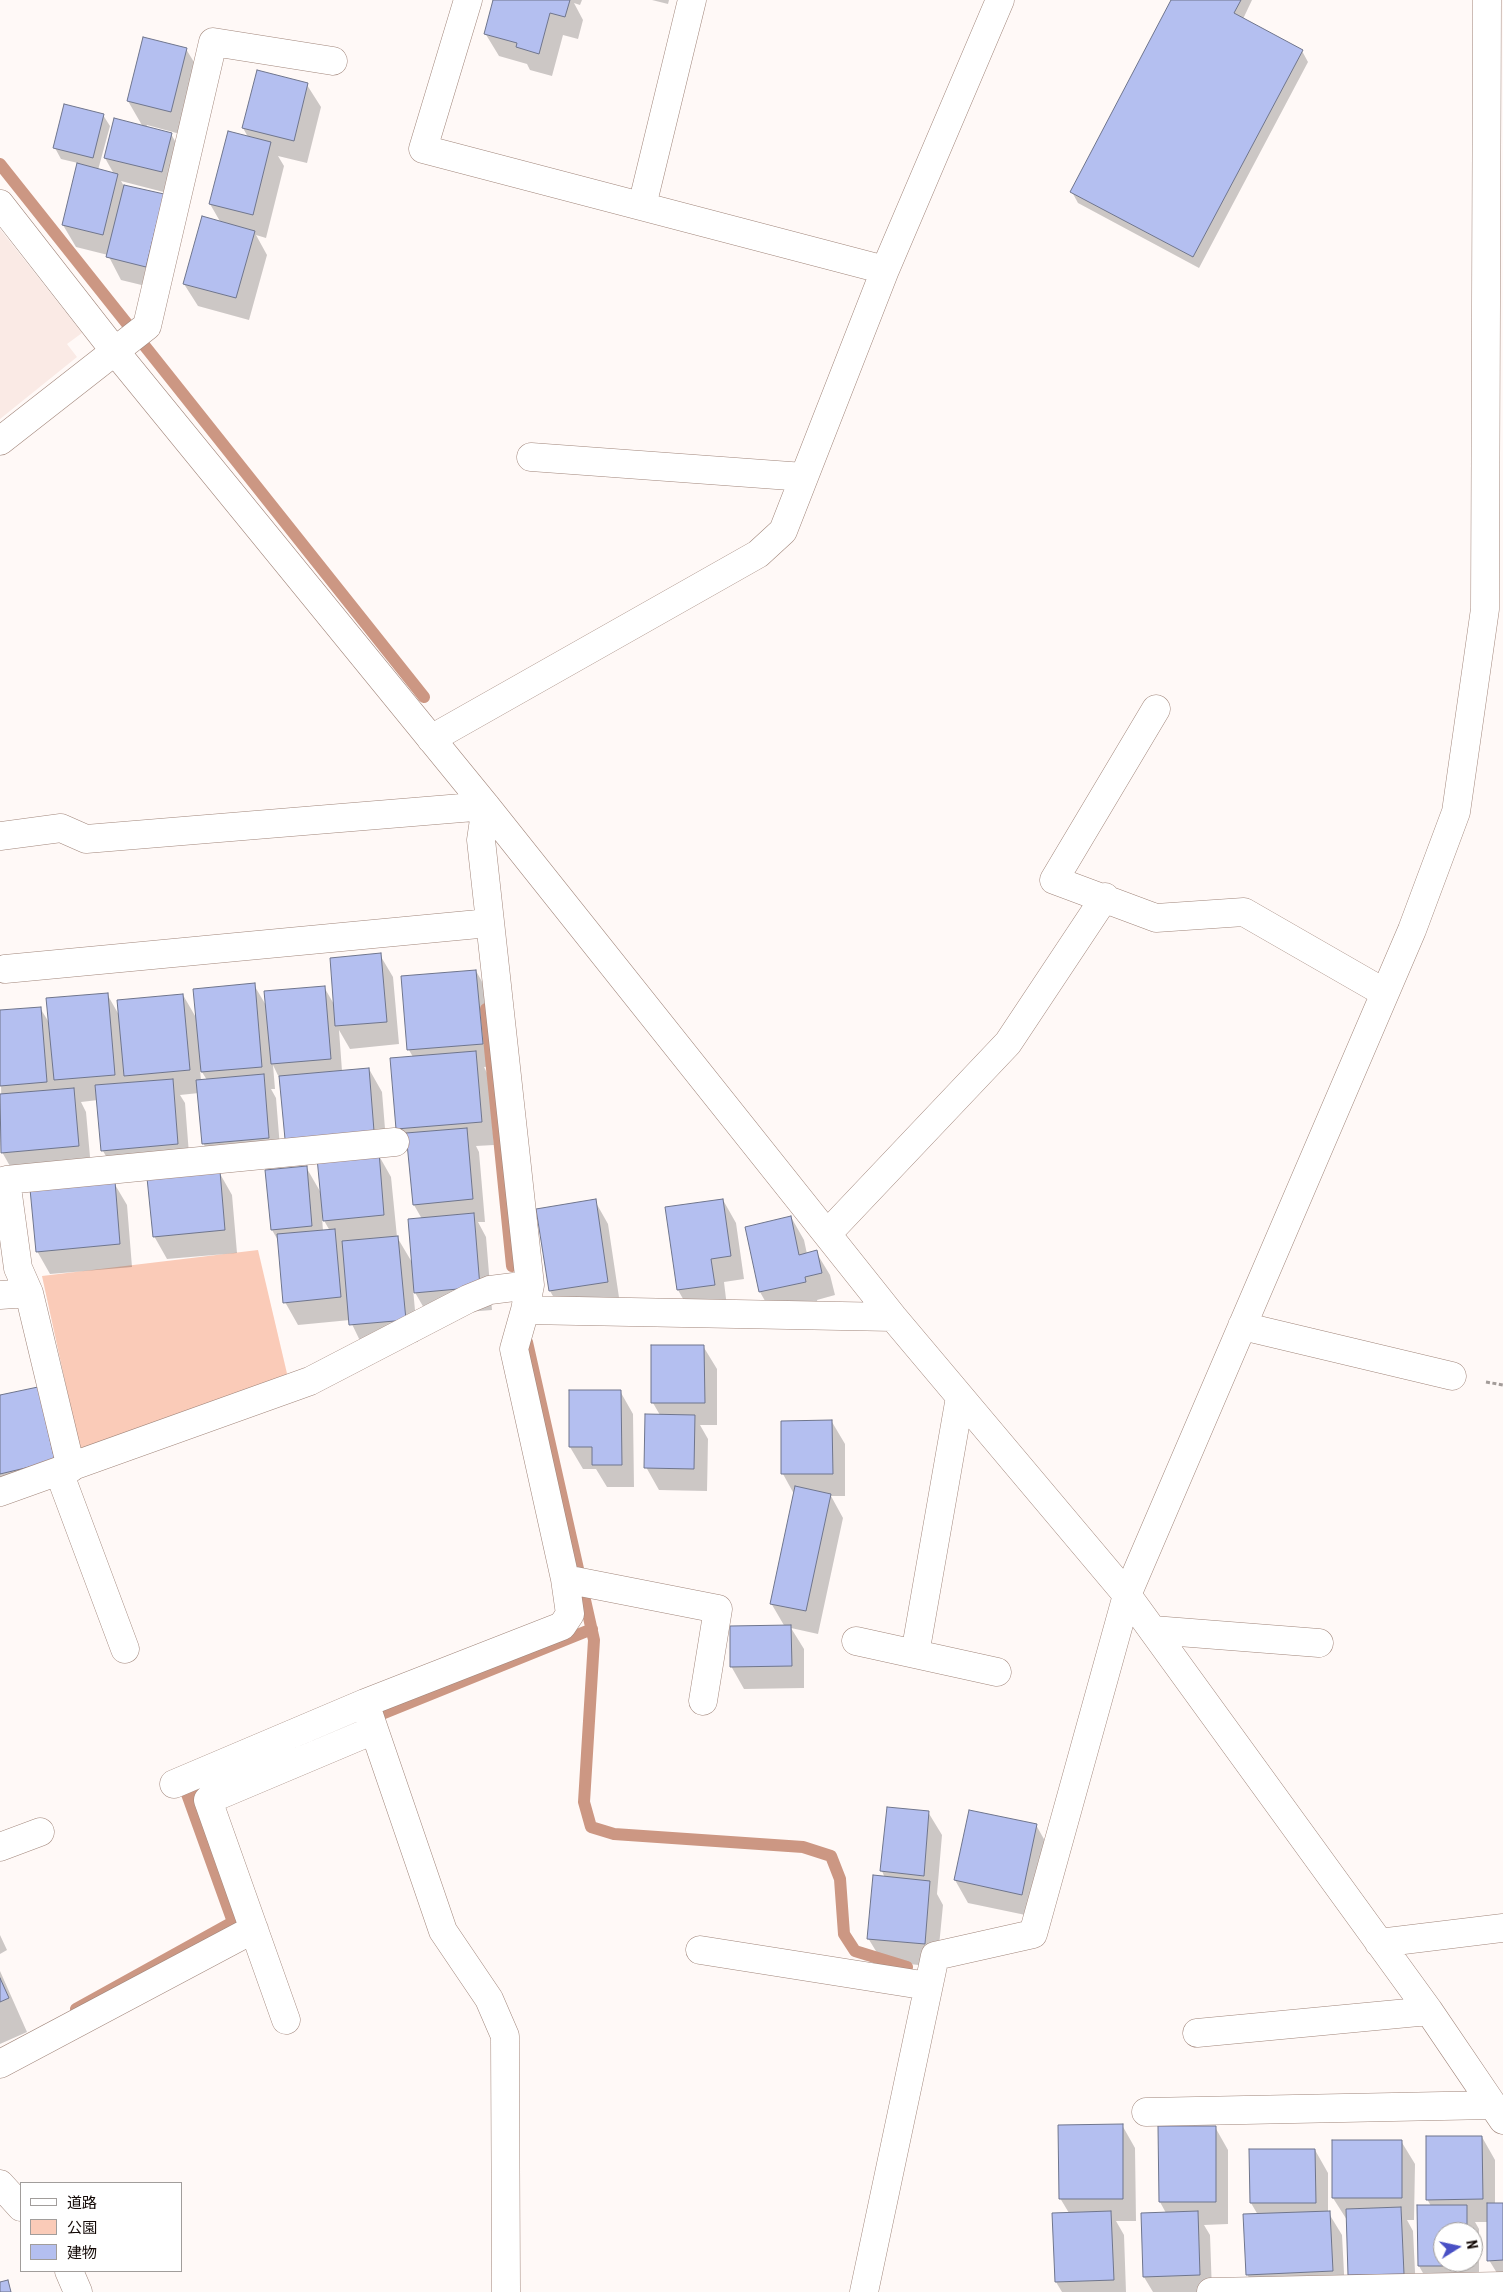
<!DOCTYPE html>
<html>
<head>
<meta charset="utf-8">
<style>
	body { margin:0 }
	#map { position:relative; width:1503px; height:2292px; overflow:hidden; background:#fff9f7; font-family:"Roboto Condensed","Noto Sans JP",sans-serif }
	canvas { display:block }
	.legend { position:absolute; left:20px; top:2182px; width:162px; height:90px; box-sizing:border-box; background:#fff; border:1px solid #a19d9b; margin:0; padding:6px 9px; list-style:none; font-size:15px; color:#130906 }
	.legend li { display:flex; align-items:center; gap:10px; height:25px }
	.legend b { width:25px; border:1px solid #a19d9b }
	.north { position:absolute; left:1433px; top:2222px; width:50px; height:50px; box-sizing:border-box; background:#fff; border:1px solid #a19d9b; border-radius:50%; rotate:80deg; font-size:14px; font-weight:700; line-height:20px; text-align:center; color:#130906 }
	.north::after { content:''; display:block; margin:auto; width:18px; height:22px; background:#4950c5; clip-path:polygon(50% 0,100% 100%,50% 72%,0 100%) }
</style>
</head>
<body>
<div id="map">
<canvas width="1503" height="2292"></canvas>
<ul class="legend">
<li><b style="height:6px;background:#fff"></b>道路</li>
<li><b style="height:14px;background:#facbb8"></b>公園</li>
<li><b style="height:14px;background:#b4bff0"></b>建物</li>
</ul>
<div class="north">N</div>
</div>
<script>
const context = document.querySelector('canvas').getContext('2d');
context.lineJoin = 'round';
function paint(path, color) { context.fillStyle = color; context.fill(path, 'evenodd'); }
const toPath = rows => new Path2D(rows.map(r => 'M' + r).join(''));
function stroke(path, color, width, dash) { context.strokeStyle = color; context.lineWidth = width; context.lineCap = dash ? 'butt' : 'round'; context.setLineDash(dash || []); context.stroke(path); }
paint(toPath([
	[0,229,82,333,67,344,77,357,0,419]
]), '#faeae5');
paint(toPath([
	[258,1250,289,1382,81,1455,42,1276]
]), '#facbb8');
paint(toPath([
	[495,0,582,0,580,5,574,3,583,20,578,39,563,35,552,76,530,70,527,64,499,56,485,33],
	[652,0,669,0,668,4],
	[1173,0,1252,0,1243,19,1302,51,1308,62,1199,268,1078,203,1072,192],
	[186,49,200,72,184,135,147,125,146,128,171,134,184,157,175,195,121,181,124,186,163,195,158,289,121,280,108,255,76,247,63,225,78,163,61,159,55,148,103,115,110,126,98,170,114,174,105,158,143,127,128,101],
	[307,85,321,107,307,163,278,156,284,166,266,238,256,235,267,255,249,320,198,306,184,284,221,223,210,204,248,137,243,128],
	[380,955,393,977,399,1044,350,1049,339,1030,342,1071,369,1069,382,1092,387,1153,378,1154,391,1177,397,1237,413,1264,422,1219,414,1205,408,1148,398,1129,391,1059,413,1057,409,1050,476,971,489,994,495,1066,484,1067,488,1075,494,1145,476,1146,479,1152,485,1222,478,1222,486,1237,492,1310,428,1315,413,1289,418,1342,363,1347,350,1320,298,1325,285,1302,279,1242,272,1230,306,1167,321,1193,318,1159,273,1065,275,1089,271,1089,276,1098,281,1160,216,1166,203,1143,199,1093,180,1095,185,1103,190,1167,116,1173,103,1151,98,1100,81,1102,86,1112,91,1168,15,1175,2,1152,0,1011,40,1008,50,1024,107,994,119,1015,183,995,198,1021,254,985,267,1007,324,987,335,1006],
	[200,1069,207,1080,201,1081],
	[322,1217,330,1231,323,1231],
	[219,1172,232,1195,237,1253,167,1259,154,1236],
	[114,1183,127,1205,132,1267,50,1274,37,1251],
	[723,1200,736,1223,744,1279,724,1282,727,1307,691,1313,678,1290,666,1208],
	[595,1201,608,1224,620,1304,563,1313,550,1291],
	[791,1217,804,1240,807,1254,816,1252,830,1275,835,1295,817,1300,818,1304,773,1315,760,1292,746,1228],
	[703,1346,717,1369,717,1425,700,1425,708,1439,707,1491,659,1490,646,1467,660,1415,653,1403],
	[37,1388,67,1484,0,1500,0,1396],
	[620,1391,633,1414,634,1487,607,1487,596,1469,583,1469,570,1447],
	[832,1422,845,1444,845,1496,831,1496,843,1518,818,1634,791,1628,804,1649,804,1688,744,1689,731,1666,785,1627,771,1603,794,1494,783,1474],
	[928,1812,942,1835,937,1894,943,1905,937,1967,882,1961,868,1938,885,1878,882,1871],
	[1036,1825,1049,1848,1035,1917,968,1903,955,1880],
	[0,1935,7,1950,0,1954],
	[0,1971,27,2032,0,2044],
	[1122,2125,1135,2148,1136,2221,1116,2221,1124,2235,1126,2292,1062,2292,1056,2282,1069,2213,1060,2198],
	[1215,2127,1228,2150,1228,2224,1204,2225,1210,2235,1212,2292,1153,2292,1144,2277,1166,2213,1160,2202,1160,2128],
	[1482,2137,1495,2160,1495,2205,1503,2205,1503,2283,1489,2260,1488,2222,1475,2222,1479,2229,1479,2288,1432,2289,1419,2266,1431,2206,1427,2199],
	[1443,2232,1473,2232,1473,2262,1443,2262],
	[1401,2141,1415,2164,1414,2220,1407,2220,1413,2231,1416,2292,1359,2292,1349,2275,1347,2220,1333,2198],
	[1315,2150,1328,2173,1328,2212,1342,2235,1345,2292,1257,2292,1247,2274,1258,2215,1251,2203]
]), '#0003');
stroke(toPath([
	[0,164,424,697],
	[486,1009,512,1266],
	[527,1342,594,1640,584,1802,591,1827,614,1834,803,1847,831,1856,840,1879,844,1934,855,1951,907,1967],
	[367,1720,592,1629],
	[76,2009,233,1922,187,1794,217,1782]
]), '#cc9783', 12);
const building = toPath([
	[493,0,570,0,565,17,550,13,539,54,516,47,517,43,484,34,493,0],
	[1171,0,1241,0,1234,13,1303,50,1193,257,1070,192,1171,0],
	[143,37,187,48,171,112,127,101,143,37],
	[257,70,308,83,294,141,242,128,257,70],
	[64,104,104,114,93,158,53,148,64,104],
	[114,118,172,133,162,172,104,158,114,118],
	[228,131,271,142,253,215,209,204,228,131],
	[77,163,118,174,103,235,62,225,77,163],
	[124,185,164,194,146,267,106,257,124,185],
	[202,216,255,231,236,298,183,284,202,216],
	[381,953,387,1022,335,1026,330,958,381,953],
	[476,970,483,1044,407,1050,401,976,476,970],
	[255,983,262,1067,201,1072,193,989,255,983],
	[325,986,331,1059,271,1064,264,991,325,986],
	[108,993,115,1075,54,1080,46,998,108,993],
	[183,994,190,1070,124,1076,117,1000,183,994],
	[41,1007,47,1082,0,1086,0,1010,41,1007],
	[476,1051,482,1122,396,1129,390,1058,476,1051],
	[369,1068,374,1131,285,1139,279,1076,369,1068],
	[264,1074,269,1138,202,1144,196,1080,264,1074],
	[173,1079,178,1144,101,1151,95,1085,173,1079],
	[74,1088,79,1146,1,1153,0,1094,74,1088],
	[467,1128,473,1199,413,1205,406,1133,467,1128],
	[379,1152,384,1215,323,1221,317,1158,379,1152],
	[307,1166,312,1226,271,1230,265,1170,307,1166],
	[220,1171,225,1230,153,1237,147,1178,220,1171],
	[115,1181,120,1244,36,1252,30,1189,115,1181],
	[596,1199,608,1282,549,1291,536,1209,596,1199],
	[723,1199,731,1256,711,1259,715,1285,677,1290,665,1207,723,1199],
	[474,1213,480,1287,414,1293,408,1219,474,1213],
	[791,1216,799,1255,817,1250,822,1273,805,1277,806,1282,759,1292,745,1227,791,1216],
	[335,1229,341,1297,283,1303,277,1234,335,1229],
	[398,1236,406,1320,349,1325,342,1241,398,1236],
	[651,1345,704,1345,705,1403,651,1403,651,1345],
	[38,1387,55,1461,0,1474,0,1395,38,1387],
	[569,1390,621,1390,622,1465,592,1465,592,1447,569,1447,569,1390],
	[645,1414,695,1415,694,1469,644,1468,645,1414],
	[832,1420,833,1474,781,1474,781,1421,832,1420],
	[795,1486,831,1494,806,1611,770,1604,795,1486],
	[791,1625,792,1666,730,1667,730,1626,791,1625],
	[887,1807,929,1811,924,1876,880,1871,887,1807],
	[969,1810,1037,1824,1022,1895,954,1880,969,1810],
	[873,1875,930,1881,925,1944,867,1939,873,1875],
	[0,1978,9,1998,0,2002,0,1978],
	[1123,2124,1123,2199,1059,2199,1058,2125,1123,2124],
	[1158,2126,1216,2126,1216,2202,1159,2202,1158,2126],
	[1426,2136,1482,2136,1483,2199,1426,2200,1426,2136],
	[1332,2140,1402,2140,1402,2198,1332,2198,1332,2140],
	[1249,2149,1315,2149,1316,2203,1250,2203,1249,2149],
	[1487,2203,1503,2203,1503,2260,1487,2261,1487,2203],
	[1417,2205,1467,2205,1467,2232,1443,2232,1443,2262,1467,2262,1467,2266,1418,2266,1417,2205],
	[1401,2207,1404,2274,1348,2275,1346,2209,1401,2207],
	[1111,2211,1114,2280,1055,2282,1052,2213,1111,2211],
	[1198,2211,1200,2275,1143,2277,1141,2213,1198,2211],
	[1330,2211,1333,2271,1246,2275,1243,2214,1330,2211],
	[8,2280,11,2292,0,2292,0,2282,8,2280]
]);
paint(building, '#b4bff0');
stroke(building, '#6f758c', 1);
const minor = toPath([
	[468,0,423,149,885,270],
	[0,204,114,350,486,806,893,1317,1127,1595,1429,2011,1503,2120],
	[642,206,692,0],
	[0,441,147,326,213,42,333,61],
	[531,457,804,477],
	[1156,709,1054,880,1156,918,1244,912,1385,993],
	[431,739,758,554,783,531,885,270,1000,0],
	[0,836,61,828,86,839,486,806,481,840,530,1285,525,1310,893,1317],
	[5,969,489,923],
	[827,1234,1008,1043,1105,897],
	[0,1295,29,1293],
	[525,1310,514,1349,565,1579,718,1609,703,1701],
	[1242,1326,1452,1376],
	[71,1468,29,1293,18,1268,6,1180,395,1142],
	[59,1472,125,1649],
	[0,1492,310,1381,468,1299,490,1290,530,1285],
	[1153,1630,1319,1643],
	[856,1641,997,1672],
	[915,1654,960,1397],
	[174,1784,365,1703],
	[0,1847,40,1832],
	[1379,1943,1503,1928],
	[700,1950,928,1986],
	[286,2020,208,1800,374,1730],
	[1197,2033,1429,2011],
	[0,2064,254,1929],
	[1146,2112,1492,2105],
	[0,2184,21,2207],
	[69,2271,78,2292],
	[506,2292,505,2036,489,1999,443,1931,365,1703,562,1626,570,1614,565,1579],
	[864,2292,935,1956,1033,1934,1127,1595,1412,930,1456,812,1485,609,1487,0],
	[1211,2292,1503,2286]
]);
stroke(minor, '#a1867b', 29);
stroke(toPath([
	[1486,1382,1503,1385]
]), '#a39c99', 3, [4, 2.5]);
stroke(minor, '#fff', 28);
</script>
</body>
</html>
